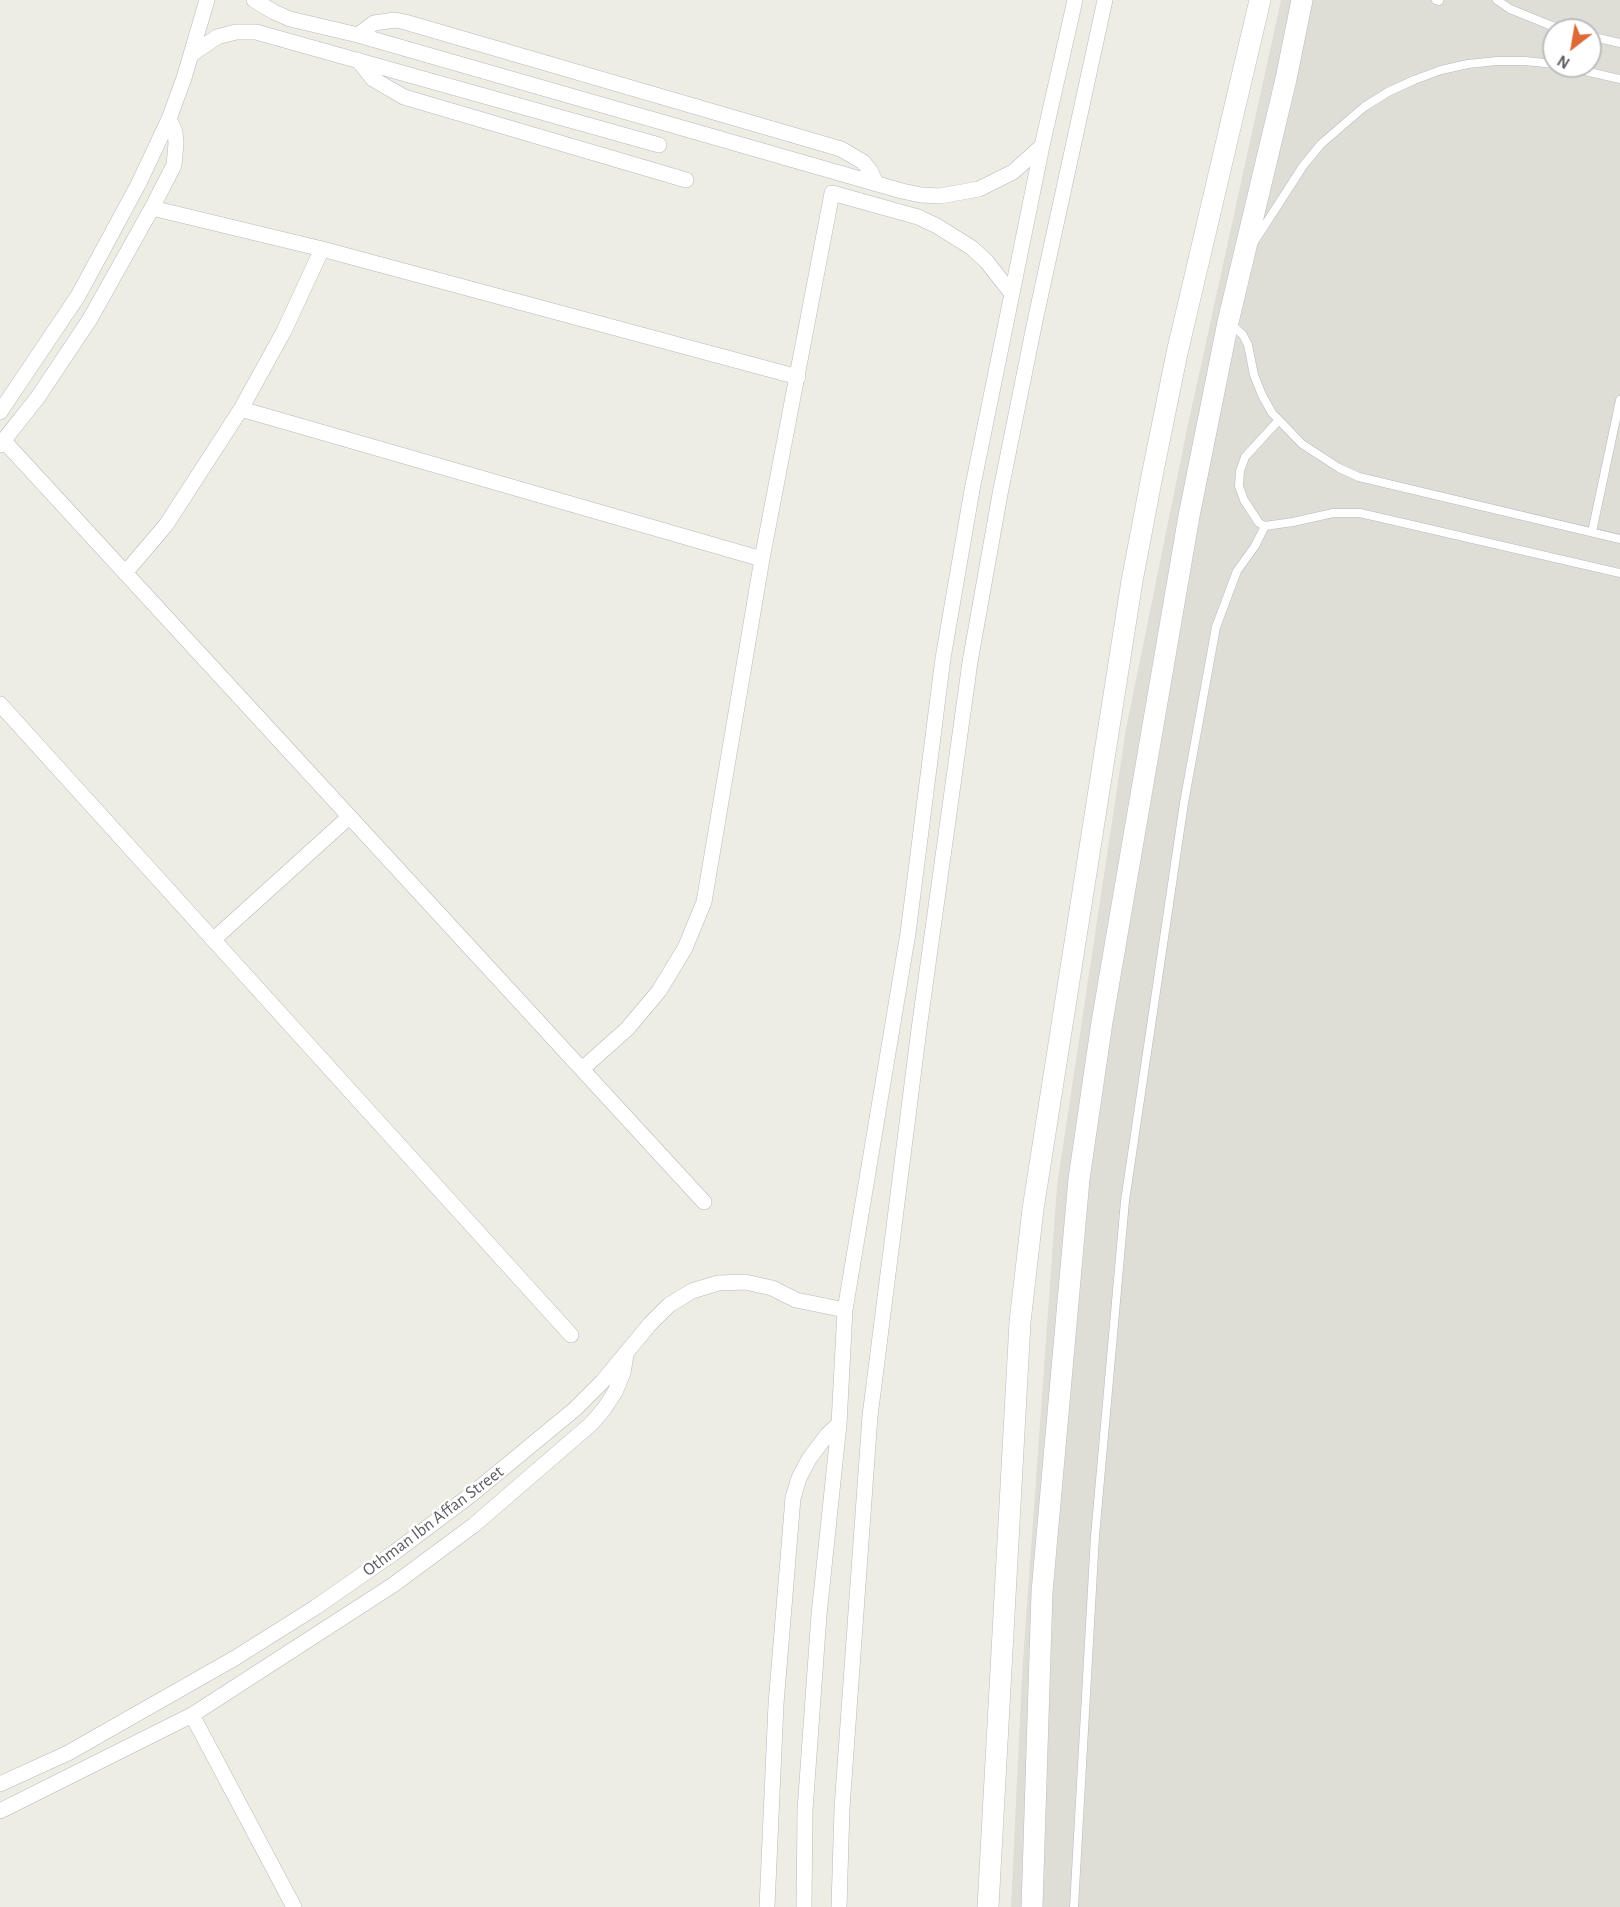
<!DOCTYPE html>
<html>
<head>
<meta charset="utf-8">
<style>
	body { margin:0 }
	#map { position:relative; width:1620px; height:1907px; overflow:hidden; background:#edede3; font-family:"Alegreya Sans",sans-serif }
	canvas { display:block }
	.north { position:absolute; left:1542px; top:18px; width:60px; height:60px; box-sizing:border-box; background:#fff; border:2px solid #bdbec0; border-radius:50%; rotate:211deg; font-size:16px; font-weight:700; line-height:24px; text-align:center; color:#5b5d62 }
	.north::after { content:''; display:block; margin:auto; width:21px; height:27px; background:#de6938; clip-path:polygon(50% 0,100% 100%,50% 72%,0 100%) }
</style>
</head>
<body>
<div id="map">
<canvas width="1620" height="1907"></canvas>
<div class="north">N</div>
</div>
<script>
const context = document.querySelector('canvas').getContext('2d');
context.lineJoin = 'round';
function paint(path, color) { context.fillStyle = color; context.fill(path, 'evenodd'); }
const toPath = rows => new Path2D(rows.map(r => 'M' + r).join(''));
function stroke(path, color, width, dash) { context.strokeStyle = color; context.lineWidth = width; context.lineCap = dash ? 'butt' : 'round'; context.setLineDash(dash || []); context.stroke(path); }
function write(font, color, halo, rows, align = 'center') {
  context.font = font + ' "Alegreya Sans",sans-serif'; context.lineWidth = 5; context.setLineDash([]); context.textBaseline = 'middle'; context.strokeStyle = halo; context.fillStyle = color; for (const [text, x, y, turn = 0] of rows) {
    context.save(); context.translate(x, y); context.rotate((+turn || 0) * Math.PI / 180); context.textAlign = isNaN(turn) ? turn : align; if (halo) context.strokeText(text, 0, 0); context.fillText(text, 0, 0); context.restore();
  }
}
paint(toPath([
	[1281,0,1620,0,1620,1907,1011,1907,1022,1675,1057,1186,1126,729,1187,429],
	[1554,30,1590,30,1590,66,1554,66]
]), '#deded7');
const lane = toPath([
	[1436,0,1439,1],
	[1497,0,1510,9,1552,26,1568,30],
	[1590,36,1620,43],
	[1563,66,1620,79],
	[1254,242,1303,166,1321,144,1364,107,1388,92,1414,80,1441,70,1468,64,1497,61,1525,61,1554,64],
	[1231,324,1243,335,1248,345,1254,375,1262,395,1272,413,1302,444,1339,468,1359,477,1620,539],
	[1278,421,1245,457,1240,471,1239,486,1244,500,1259,523,1265,526,1293,522,1333,513,1360,513,1620,573],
	[1592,532,1620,400],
	[1074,1907,1095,1536,1125,1201,1184,803,1216,627,1237,571,1255,546,1265,526]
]);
const street = toPath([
	[254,0,274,12,290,19,358,35,902,191,921,195,940,196,979,189,1013,172,1042,146],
	[358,35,374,23,395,20,405,22,841,149,863,162,871,172,876,184],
	[192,54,217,37,236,32,256,32,659,145],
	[358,60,373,79,404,97,686,180],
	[152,208,322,249,798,377],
	[241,409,762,559],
	[0,412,78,296,139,183,169,119,184,78,207,0],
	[4,441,704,1202],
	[0,445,38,397,90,319,152,208,174,165,176,143,175,132,169,119],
	[125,573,166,525,241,409,284,331,322,249],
	[0,704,571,1335],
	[213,940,349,817],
	[582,1069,627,1029,659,991,685,948,704,902,762,559,832,193,918,217,937,226,972,248,987,262,1012,294],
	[192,1715,294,1907],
	[0,1784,68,1753,235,1658,316,1607,395,1552,472,1494,575,1409,602,1382,650,1324,669,1305,692,1291,718,1283,745,1282,772,1288,796,1300,845,1310],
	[0,1811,192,1715,393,1585,474,1525,591,1424,604,1409,615,1392,623,1373,626,1355],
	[767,1907,776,1704,793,1498,799,1478,809,1459,827,1435,839,1424],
	[804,1907,805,1810,819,1615,839,1424,845,1310,908,933,943,658,972,490,1042,146,1075,0],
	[839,1907,842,1808,870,1416,919,1029,970,662,1000,494,1035,321,1105,0]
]);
const secondary = toPath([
	[988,1907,1020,1322,1033,1209,1132,581,1152,476,1177,353,1260,0],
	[1032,1907,1042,1592,1079,1179,1102,1022,1189,516,1228,322,1286,79,1302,0]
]);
stroke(lane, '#b8b9be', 9);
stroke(street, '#b8b9be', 16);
stroke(secondary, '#bbbcc3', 22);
stroke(lane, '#fff', 8);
stroke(street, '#fff', 15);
stroke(secondary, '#fff', 21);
write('18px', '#5b5d62', '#fff', [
	["Othman Ibn Affan Street",433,1521,-37]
]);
</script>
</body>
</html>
